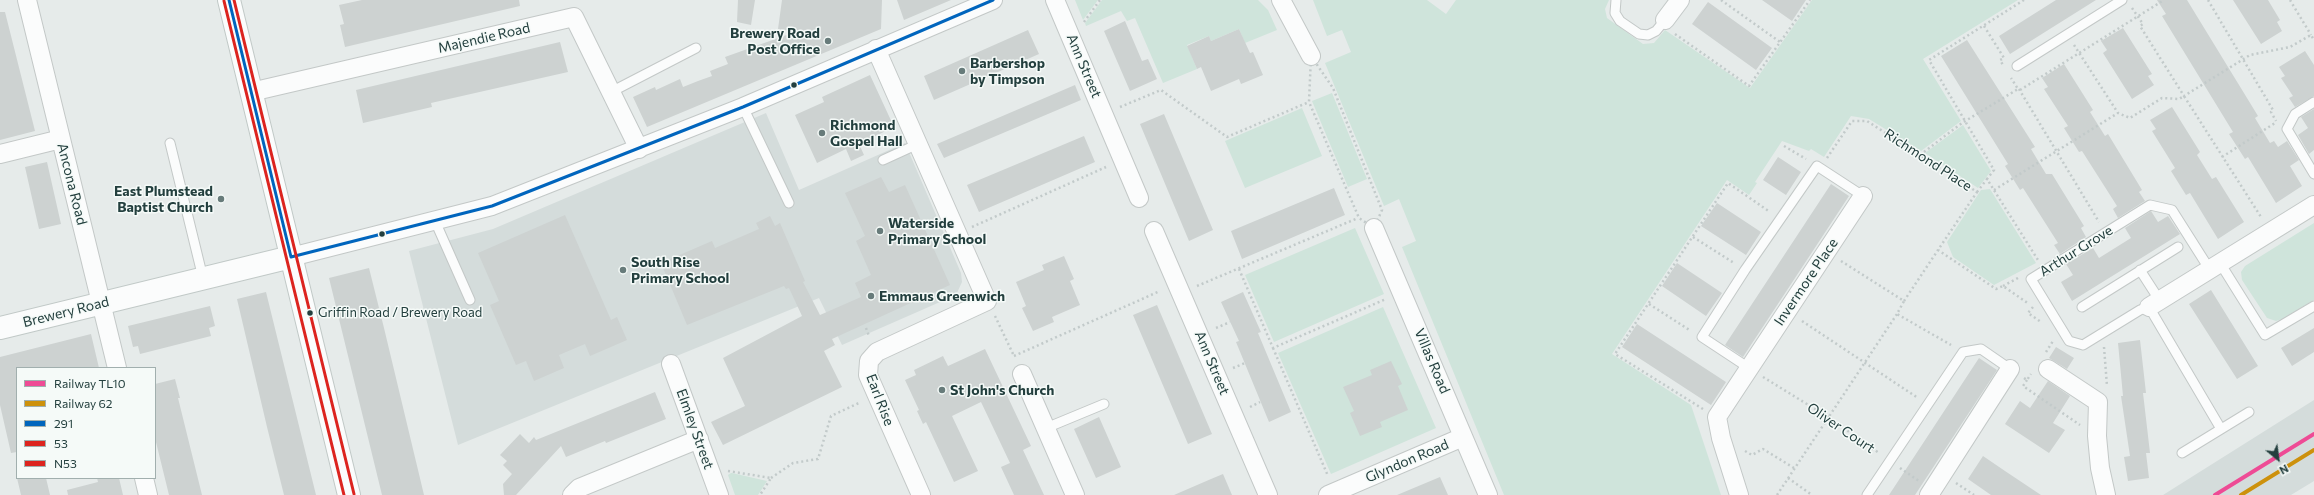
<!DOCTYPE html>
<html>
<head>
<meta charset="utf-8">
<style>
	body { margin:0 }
	#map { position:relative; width:2314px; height:495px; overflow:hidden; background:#e6ebea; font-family:Commissioner,sans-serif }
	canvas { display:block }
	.legend { position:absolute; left:16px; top:367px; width:140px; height:112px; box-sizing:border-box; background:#f5faf8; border:1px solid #a1afae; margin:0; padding:5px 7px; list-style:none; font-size:12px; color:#233f3e }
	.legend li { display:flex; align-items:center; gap:8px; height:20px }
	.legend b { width:20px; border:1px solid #a1afae }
	.north { position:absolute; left:2258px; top:439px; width:40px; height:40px; -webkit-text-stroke:3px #f5faf8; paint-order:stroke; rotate:151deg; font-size:11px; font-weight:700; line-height:16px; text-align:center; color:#233f3e }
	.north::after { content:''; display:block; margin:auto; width:14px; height:18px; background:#233f3e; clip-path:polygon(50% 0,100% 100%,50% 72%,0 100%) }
</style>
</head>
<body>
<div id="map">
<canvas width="2314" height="495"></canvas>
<ul class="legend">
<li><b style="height:5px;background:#ee4b95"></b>Railway TL10</li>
<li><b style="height:5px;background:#cd910c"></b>Railway 62</li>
<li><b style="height:5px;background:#0065bd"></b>291</li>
<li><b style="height:5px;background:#dc241f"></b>53</li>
<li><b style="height:5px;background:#dc241f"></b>N53</li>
</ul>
<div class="north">N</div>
</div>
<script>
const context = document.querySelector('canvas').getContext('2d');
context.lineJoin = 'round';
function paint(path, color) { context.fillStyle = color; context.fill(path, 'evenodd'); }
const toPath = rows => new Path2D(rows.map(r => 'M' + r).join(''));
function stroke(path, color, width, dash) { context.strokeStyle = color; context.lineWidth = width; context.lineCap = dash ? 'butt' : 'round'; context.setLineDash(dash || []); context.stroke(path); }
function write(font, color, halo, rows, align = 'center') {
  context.font = font + ' Commissioner,sans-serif'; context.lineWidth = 3; context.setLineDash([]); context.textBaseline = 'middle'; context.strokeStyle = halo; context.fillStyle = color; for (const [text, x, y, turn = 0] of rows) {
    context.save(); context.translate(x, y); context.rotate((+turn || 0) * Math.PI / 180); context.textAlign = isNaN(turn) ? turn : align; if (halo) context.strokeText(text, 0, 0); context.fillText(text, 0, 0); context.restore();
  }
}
paint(toPath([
	[766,113,799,190,905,143,961,273,962,282,956,295,842,345,819,298,458,445,409,251,493,229],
	[2314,400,2314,481,2291,495,2163,495]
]), '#d4dcdb');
paint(toPath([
	[1075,0,1098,0,1083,20],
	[1102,0,1258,0,1268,10,1277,30,1245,43,1239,29,1211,41,1209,36,1187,45,1197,69,1163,83,1135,18,1127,21,1121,11,1086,26,1085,23],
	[1313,0,1427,0,1446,14,1456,0,1609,0,1605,9,1607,18,1643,44,1654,43,1665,30,1750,88,1812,0,2018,0,1923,59,1961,121,1921,151,1869,119,1851,116,1824,157,1811,149,1809,151,1782,141,1755,182,1757,183,1749,195,1727,180,1612,354,1691,405,1721,495,1504,495,1402,247,1416,241,1399,199,1384,206,1325,63,1351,52,1342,30,1327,36],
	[1332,93,1367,179,1348,187,1312,101],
	[1302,108,1322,156,1245,188,1225,141],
	[1963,125,1991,171,1978,188,1925,153],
	[1990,189,2036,263,1994,285,1953,257,1947,242,1981,190],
	[2314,223,2314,300,2282,319,2276,321,2267,318,2242,280,2241,272,2245,266],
	[1355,228,1384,294,1274,342,1245,275],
	[1383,307,1436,428,1331,474,1278,353],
	[731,473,732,473,767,481,758,495,735,495,728,475]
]), '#cfe4db');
paint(toPath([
	[362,0,519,0,520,6,345,47,340,25,344,24,339,5],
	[738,0,755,0,751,25,737,22],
	[782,0,882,0,881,29,647,127,633,97,655,87,656,90,680,79,683,87,698,81,712,76,710,71,728,64,725,57,795,32,778,29],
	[897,0,951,0,904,20],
	[1762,0,1806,0,1792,21],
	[2056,0,2096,0,2010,54,1999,36],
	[2157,0,2187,0,2258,116,2255,118,2270,143,2274,141,2278,147,2287,141,2299,160,2290,166,2302,186,2276,203,2248,157,2245,159,2229,134,2233,132,2162,16,2166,14],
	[2233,0,2268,0,2280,20,2277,22,2282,31,2261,44],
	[1708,2,1772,48,1756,70,1692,24],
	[0,12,5,12,35,131,0,140],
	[1125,21,1142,61,1148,59,1157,79,1130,91,1104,31],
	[2123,28,2152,74,2148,76,2154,85,2132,99,2103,53,2107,50,2101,41],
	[1239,29,1250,53,1253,52,1263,75,1241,84,1239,79,1211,91,1201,67,1197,69,1187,46,1209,36,1211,41],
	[1028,30,1039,54,934,100,924,76],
	[1967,40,2035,147,2031,149,2046,174,2052,174,2084,226,2081,228,2086,237,2060,254,2054,245,2058,243,2023,188,2020,190,2005,166,2008,164,1941,56],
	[560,42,568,72,431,103,432,107,363,123,356,90],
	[2305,51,2314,65,2314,96,2295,107,2289,98,2293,96,2281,78,2285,76,2279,67],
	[2064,64,2093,110,2090,112,2105,136,2108,134,2142,190,2139,192,2145,201,2118,218,2113,209,2117,206,2082,151,2079,152,2064,128,2068,126,2044,89,2048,87,2042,78],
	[870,75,894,127,859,144,864,155,851,161,846,149,817,163,795,115,824,102,822,97],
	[1075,85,1081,100,944,158,937,144],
	[2172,107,2200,152,2197,155,2212,179,2216,177,2244,222,2218,239,2190,193,2186,195,2171,171,2175,168,2152,131,2156,129,2150,120],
	[2314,109,2314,150,2309,154,2298,135,2308,128,2301,117],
	[1164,114,1213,230,1189,241,1140,124],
	[1084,136,1095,162,979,212,967,185],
	[1778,157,1801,172,1786,195,1763,180],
	[47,162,61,224,39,229,25,167],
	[881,177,889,192,905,185,950,285,832,339,835,345,824,351,842,387,723,445,711,422,745,406,723,358,802,316,789,288,786,289,784,286,687,325,661,263,712,241,715,248,759,229,756,223,770,216,775,226,780,223,805,281,803,282,820,315,861,297,855,283,871,275,856,241,865,236,845,193],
	[1831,184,1849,196,1743,357,1725,345],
	[1334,188,1345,215,1242,259,1231,231],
	[1717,203,1761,232,1746,255,1701,226],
	[2151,211,2158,222,2168,216,2180,234,2072,301,2061,282,2073,275,2066,264,2093,248,2099,258,2131,238,2125,228],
	[565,215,611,320,617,317,627,340,590,356,585,344,559,355,564,368,534,381,526,361,516,365,490,305,499,301,478,253],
	[1064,256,1074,279,1070,281,1080,305,1052,317,1054,322,1033,331,1022,308,1026,306,1016,282,1044,270,1042,265],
	[1677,263,1722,293,1706,316,1662,286],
	[369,268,384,328,424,495,382,495,329,278],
	[2211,290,2258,366,2237,379,2189,304],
	[266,292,316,495,284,495,267,427,237,299],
	[1243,292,1261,332,1258,333,1291,412,1269,422,1236,342,1239,341,1221,302],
	[1157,305,1212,434,1188,444,1133,315],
	[210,306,215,326,209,328,211,336,140,354,138,346,133,347,128,326],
	[1637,324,1726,382,1711,405,1622,347],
	[2314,328,2314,352,2292,366,2281,348],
	[91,334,99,368,17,368,17,452,11,453,0,405,0,357],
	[2140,340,2146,393,2143,393,2150,453,2146,453,2149,478,2128,481,2124,457,2130,456,2121,396,2123,396,2118,343],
	[2056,347,2074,358,2067,369,2049,358],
	[985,349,1031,446,1023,450,1044,495,1014,495,1001,467,1010,463,981,402,952,416,978,471,954,482,926,422,923,424,917,411,919,410,905,380,916,375,914,370,943,356,948,366],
	[1979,358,1997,370,1915,495,1889,495],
	[1391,361,1402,384,1398,386,1408,410,1380,422,1382,427,1360,436,1350,413,1354,411,1343,387,1372,375,1370,370],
	[175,379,180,398,178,398,202,495,169,495,155,438,155,384],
	[2048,381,2070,396,2053,423,2065,430,2049,453,2005,424,2020,401,2030,408],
	[655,392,666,419,606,443,605,441,566,457,561,446,516,495,504,495,503,484,512,474,503,465,507,461,500,455,520,434,529,443,534,437,536,440],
	[1099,417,1121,467,1096,478,1074,429],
	[1983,456,2005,471,2041,495,1991,495,1968,479],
	[1223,474,1232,495,1174,495,1211,479],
	[1440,477,1448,495,1397,495],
	[17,478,46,478,50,495,21,495],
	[97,478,119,478,123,495,68,495,67,490,98,482]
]), '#cdd2d1');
const lane = toPath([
	[1616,0,1615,13,1620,21,1639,34,1648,35,1656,31,1665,20],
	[2017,66,2122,0],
	[611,92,696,48],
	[2314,102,2295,114,2287,129,2314,174],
	[743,107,789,203],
	[170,143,203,278],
	[883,160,918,144],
	[435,221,470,300],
	[2220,263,2265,335,2314,306],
	[2140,270,2160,301],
	[2210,270,2172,210,2150,205,2031,279,2069,341,2083,345,2140,310,2149,307,2221,429],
	[2082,307,2178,247],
	[1749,368,1702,337,1745,270,1817,166,1863,196],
	[1046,428,1104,404],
	[2182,453,2249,412],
	[1867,495,1963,352,1981,349,2010,369]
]);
const street = toPath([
	[27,0,117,368],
	[1055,0,1139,198],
	[1281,0,1311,56],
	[1665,20,1680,0],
	[876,49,987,301,877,352,869,361,868,375,921,495],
	[251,92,574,17,639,149],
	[0,154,61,139],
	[1374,228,1488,495],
	[1154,231,1268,495],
	[291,257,492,206,743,107,993,0],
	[2149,307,2314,205],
	[671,364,719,495],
	[2048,369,2098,402,2097,436,2100,468,2106,495],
	[1022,374,1075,495],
	[144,478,148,495],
	[572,495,579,488,699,439],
	[1328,495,1463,437],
	[1739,495,1721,438,1717,417,1863,196],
	[1929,495,2010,369]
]);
const secondary = toPath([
	[229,0,349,495],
	[0,328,291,257]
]);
stroke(lane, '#c3c8c7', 11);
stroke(street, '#c3c8c7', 20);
stroke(secondary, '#c1c9c7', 24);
stroke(toPath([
	[1721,0,1780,42],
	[2024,0,1929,60,1994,170,1987,179,2038,260],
	[2208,0,2273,110,2271,112,2276,121],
	[2290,0,2311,35],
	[2132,8,2143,24,2140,26,2184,96,2250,55,2290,47,2311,35,2314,40],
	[1084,22,1100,0],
	[1984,26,2004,58,2000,60,2003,65],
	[1675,34,1749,86,1810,0],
	[2074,45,2118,113,2130,118,2162,98,2179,99,2184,96,2261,217],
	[1311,56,1333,88,1382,210,1374,228,1359,218,1309,102,1311,56],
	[2019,89,2099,222],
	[2020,90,2164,0],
	[1120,107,1161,90,1227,137,1309,102],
	[1784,146,1806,159],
	[1920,155,1962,123,2018,89,2011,78],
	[2222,157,2275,123],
	[1827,158,1852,121,1867,121,1977,192,1938,250,1996,289,2003,286,2029,304],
	[1994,190,2118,113],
	[1977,192,1987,179],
	[972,227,1106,167],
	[1693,237,1734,263],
	[1841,261,1904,301,1897,314,1951,345],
	[1239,269,1273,348,1386,299],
	[1197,286,1358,218],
	[2003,286,2018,278],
	[1904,301,1938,250],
	[1649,304,1691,331],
	[2033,307,2028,313,2041,322],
	[995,316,1014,356],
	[1802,321,1918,398],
	[866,328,869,336],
	[1216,328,1230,322],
	[2104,347,2107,386],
	[1273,348,1328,476],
	[2046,352,2053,341],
	[1014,356,1160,291],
	[1233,368,1245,363],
	[1763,377,1828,417,1879,453],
	[2024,378,2027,380,2031,374],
	[2027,380,2023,386,2080,425],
	[1250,407,1260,402],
	[1703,409,1615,354,1728,183,1770,212],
	[1745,451,1752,455,1763,449,1794,468],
	[1900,468,1919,481],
	[728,471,771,478,760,495],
	[771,478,793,463,818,459,831,416,861,402],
	[1788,478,1812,495],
	[1956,483,1974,495],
	[1777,495,1897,314]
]), '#c2caca', 2.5, [2, 3]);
stroke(lane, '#fbfcfc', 9);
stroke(street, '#fbfcfc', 18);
stroke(secondary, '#fbfcfc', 22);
stroke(toPath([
	[229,0,291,257],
	[291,257,492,206,743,107,993,0]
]), '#0065bd', 3);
stroke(toPath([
	[224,1,344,495]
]), '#dc241f', 3);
stroke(toPath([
	[234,0,354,494]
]), '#dc241f', 3);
stroke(toPath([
	[2215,495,2314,434]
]), '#ee4b95', 4);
stroke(toPath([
	[2241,495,2314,450]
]), '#cd910c', 4);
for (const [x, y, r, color] of [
	[828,41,4,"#677b7a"],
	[962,71,4,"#677b7a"],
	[794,85,3.5,"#233f3e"],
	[822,133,4,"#677b7a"],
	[221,199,4,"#677b7a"],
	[880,231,4,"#677b7a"],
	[382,234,3.5,"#233f3e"],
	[623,270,4,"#677b7a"],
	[871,296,4,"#677b7a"],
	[310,313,3.5,"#233f3e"],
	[942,390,4,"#677b7a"]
]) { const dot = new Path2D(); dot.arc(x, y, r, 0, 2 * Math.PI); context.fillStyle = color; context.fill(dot); stroke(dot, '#f5faf8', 1.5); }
write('13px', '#233f3e', '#f5faf8', [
	["Griffin Road / Brewery Road",318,313]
], 'left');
write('bold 14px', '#233f3e', '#f5faf8', [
	["Brewery Road",820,33,"right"],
	["Post Office",820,49,"right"],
	["Barbershop",970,63],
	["by Timpson",970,79],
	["Richmond",830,125],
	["Gospel Hall",830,141],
	["East Plumstead",213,191,"right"],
	["Baptist Church",213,207,"right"],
	["Waterside",888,223],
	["Primary School",888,239],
	["South Rise",631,262],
	["Primary School",631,278],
	["Emmaus Greenwich",879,296],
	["St John's Church",950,390]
], 'left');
write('14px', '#233f3e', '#f5faf8', [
	["Majendie Road",484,38,-13],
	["Ann Street",1084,66,67],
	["Richmond Place",1928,160,33],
	["Ancona Road",72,184,76],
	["Arthur Grove",2076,251,-32],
	["Invermore Place",1806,282,-56],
	["Brewery Road",66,312,-14],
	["Villas Road",1432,361,67],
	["Ann Street",1212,363,67],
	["Earl Rise",880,400,69],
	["Oliver Court",1841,428,34],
	["Elmley Street",695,429,70],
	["Glyndon Road",1407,461,-23]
]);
</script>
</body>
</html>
